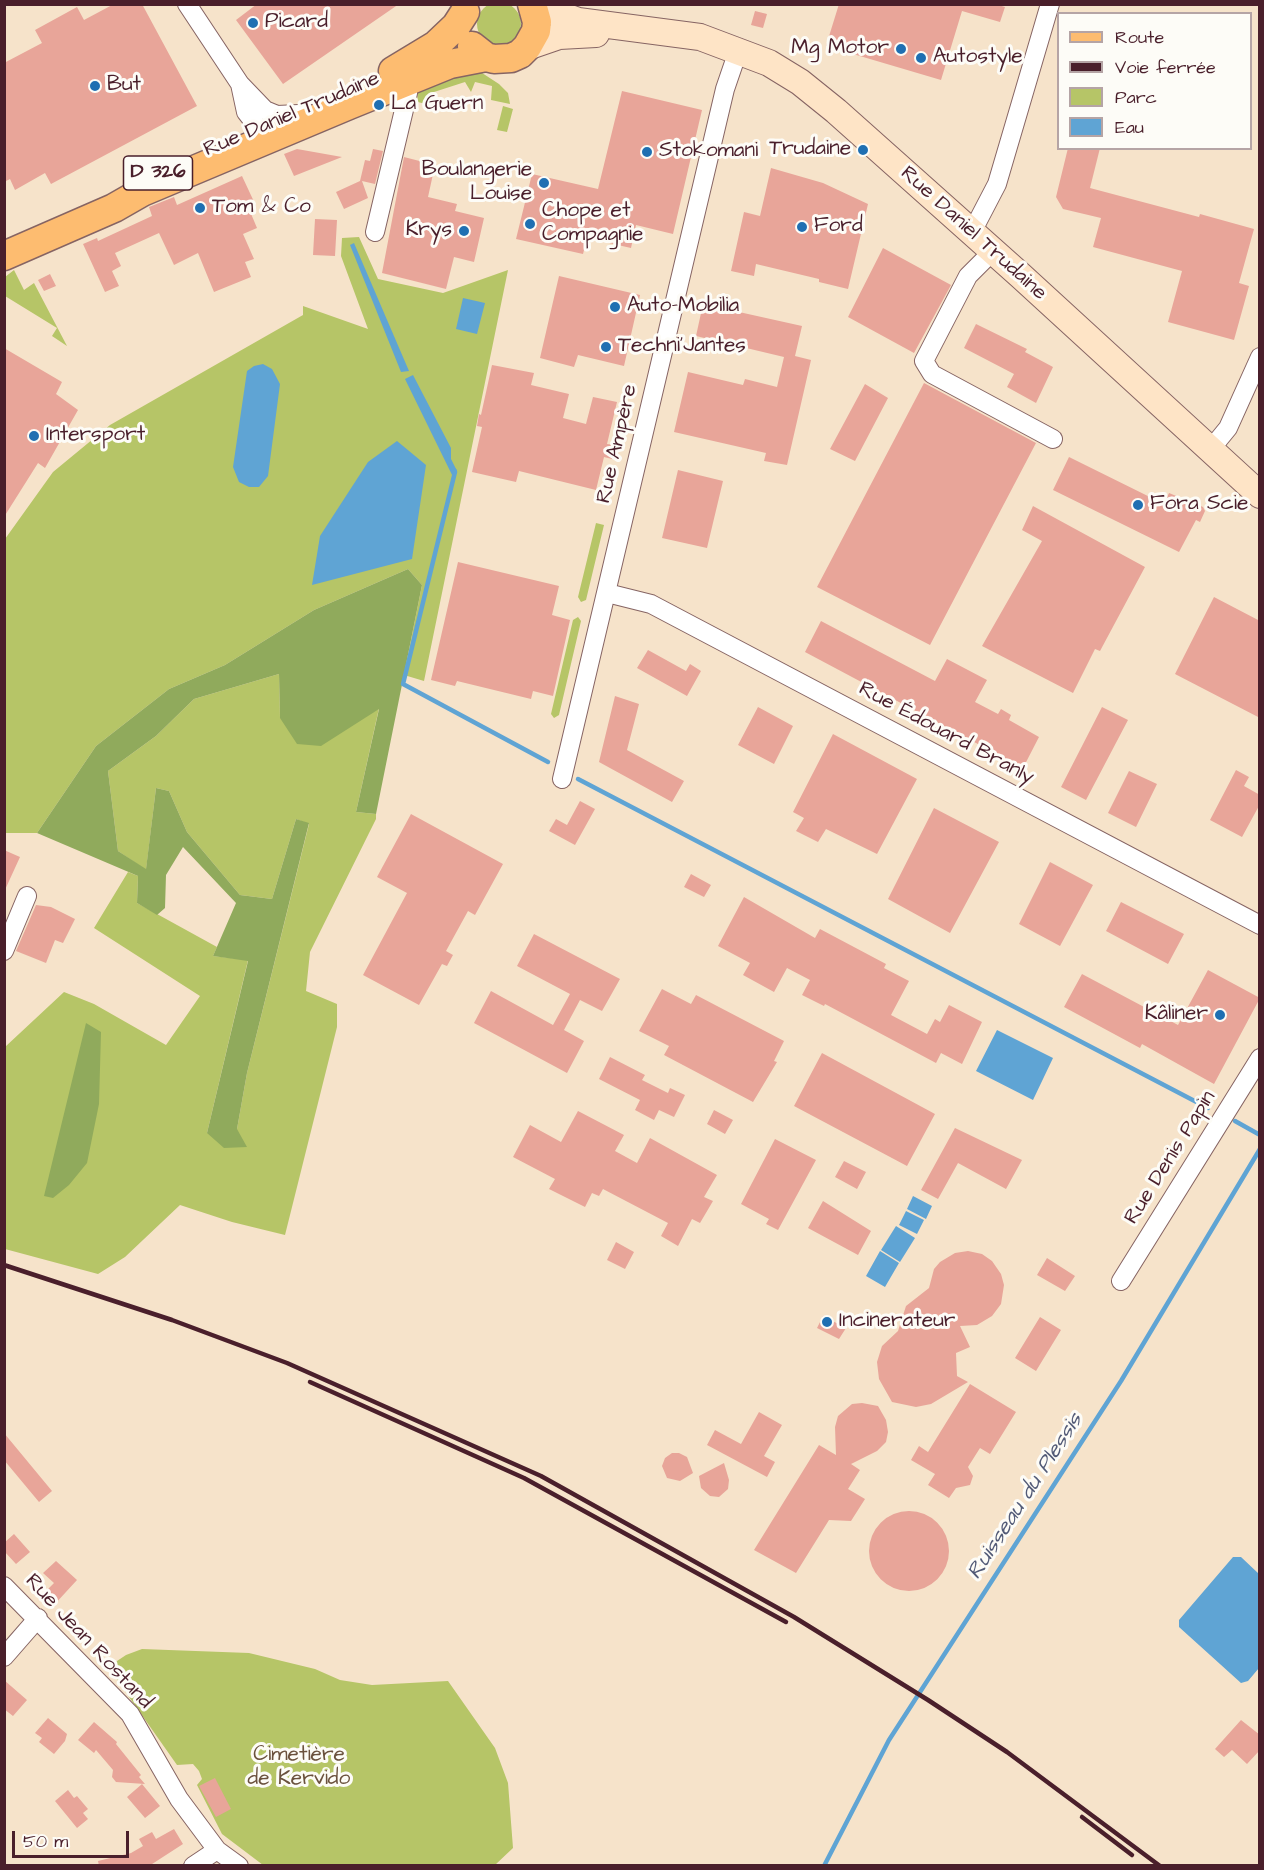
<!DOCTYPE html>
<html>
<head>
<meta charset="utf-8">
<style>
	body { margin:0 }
	#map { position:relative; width:1264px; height:1870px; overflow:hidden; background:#f6e3ca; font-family:"Architects Daughter",sans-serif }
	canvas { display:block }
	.frame { position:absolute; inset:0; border:6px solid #4a1f2b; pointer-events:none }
	.legend { position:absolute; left:1057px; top:12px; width:195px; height:138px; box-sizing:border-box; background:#fdfcf7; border:2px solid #b5a4a5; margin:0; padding:8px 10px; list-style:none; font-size:18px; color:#4a1f2b }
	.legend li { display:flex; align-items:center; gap:12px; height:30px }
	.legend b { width:30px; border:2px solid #b5a4a5 }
	.scale { position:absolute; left:12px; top:1831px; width:117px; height:27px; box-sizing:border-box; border:3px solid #4a1f2b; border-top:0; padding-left:8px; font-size:18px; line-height:21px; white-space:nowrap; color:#4a1f2b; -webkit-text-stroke:4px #fdfcf7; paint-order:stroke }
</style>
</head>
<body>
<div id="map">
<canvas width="1264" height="1870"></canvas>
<div class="frame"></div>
<ul class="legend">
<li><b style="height:8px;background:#fdbc70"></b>Route</li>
<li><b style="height:8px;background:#4a1f2b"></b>Voie ferrée</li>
<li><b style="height:16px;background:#b6c567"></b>Parc</li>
<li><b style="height:16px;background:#5fa4d4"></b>Eau</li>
</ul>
<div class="scale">50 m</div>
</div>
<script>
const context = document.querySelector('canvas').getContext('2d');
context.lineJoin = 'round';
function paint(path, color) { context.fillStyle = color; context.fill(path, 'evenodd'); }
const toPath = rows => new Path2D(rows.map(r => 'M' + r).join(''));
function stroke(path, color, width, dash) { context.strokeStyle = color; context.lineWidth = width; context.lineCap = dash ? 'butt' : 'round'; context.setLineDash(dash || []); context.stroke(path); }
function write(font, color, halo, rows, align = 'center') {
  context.font = font + ' "Architects Daughter",sans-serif'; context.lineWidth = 6; context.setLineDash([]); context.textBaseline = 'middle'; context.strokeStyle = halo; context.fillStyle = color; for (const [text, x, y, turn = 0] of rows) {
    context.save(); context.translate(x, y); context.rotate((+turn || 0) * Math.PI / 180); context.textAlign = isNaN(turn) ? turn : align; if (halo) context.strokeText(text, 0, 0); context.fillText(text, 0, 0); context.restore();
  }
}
paint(toPath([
	'477 24a22 22 0 1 1 44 0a22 22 0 1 1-44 0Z',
	[461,71,479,71,499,84,508,93,510,104,491,100,492,86,475,82,471,92,465,82,434,92,437,102,433,106,418,102,417,93],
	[503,106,513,109,507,132,497,130],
	[359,237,378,279,443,293,508,270,424,681,404,675,422,585,408,569,314,610,225,665,169,689,96,746,37,833,5,833,5,539,53,472,110,425,303,315,303,306,368,329,341,256,342,238],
	[14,270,24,290,34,283,67,346,52,336,57,328,5,296,5,277],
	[596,523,604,525,586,600,581,602,578,597],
	[578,617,581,621,559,715,554,718,551,714,573,620],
	[279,674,280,718,355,723,379,708,356,812,376,814,376,819,310,952,306,991,337,1004,337,1027,285,1235,232,1222,180,1205,125,1257,98,1274,5,1249,5,1047,64,992,94,1004,166,1045,200,996,94,928,128,872,138,876,137,903,217,947,213,956,248,960,207,1133,237,1129,247,1073,309,824,296,819,272,899,240,895,187,832,169,791,156,788,146,870,118,851,108,771,156,736,194,699],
	[142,1649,249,1653,315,1669,340,1680,372,1685,448,1681,495,1748,508,1783,513,1848,495,1865,263,1865,222,1834,197,1785,202,1779,199,1771,193,1764,177,1765,108,1667,126,1655]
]), '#b6c567');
paint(toPath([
	[408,569,422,585,376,814,356,812,379,709,321,746,297,744,280,718,279,674,194,699,156,736,108,771,118,851,146,869,156,788,169,791,187,832,240,895,272,899,296,819,309,823,247,1073,237,1129,247,1147,224,1148,207,1133,248,961,213,956,236,903,183,847,166,875,165,908,157,915,137,903,138,876,37,833,96,746,169,689,225,665,314,610],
	[86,1023,101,1032,99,1104,87,1163,69,1185,53,1198,44,1196]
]), '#90aa5c');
paint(toPath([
	[354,243,409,371,401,372,350,245],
	[463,298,485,303,477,334,456,329],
	[263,364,272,369,280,384,268,476,259,487,249,487,239,482,233,467,247,371,254,366],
	[413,375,451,448,451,464,457,470,454,479,405,379],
	[397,441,426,465,412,559,312,585,320,536,368,462],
	[997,1030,1053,1058,1033,1100,976,1071],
	[913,1196,932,1206,926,1219,907,1209],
	[906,1211,924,1220,917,1234,899,1225],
	[896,1226,915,1238,900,1262,881,1250],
	[880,1251,899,1263,885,1287,866,1276],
	[1233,1557,1241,1557,1259,1574,1259,1668,1248,1681,1241,1683,1179,1627,1179,1620]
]), '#5fa4d4');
stroke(toPath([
	[448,458,455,472,403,684,548,762],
	[578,779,1208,1108],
	[1235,1121,1260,1135],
	[824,1866,889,1740,1121,1381,1260,1149]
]), '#5fa4d4', 4.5);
paint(toPath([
	[114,4,142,4,197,106,51,184,45,173,15,190,10,179,4,182,4,63,42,43,35,30,77,7,84,20],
	[257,4,399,4,283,84,236,20],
	[839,4,995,4,1005,7,1000,22,962,11,941,80,826,46],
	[755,11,767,14,763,28,751,25],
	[622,91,702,110,673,234,636,225,631,248,587,238,583,254,516,239,532,174,598,189],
	[1068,148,1100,148,1090,188,1199,217,1200,214,1254,229,1239,283,1249,286,1234,340,1168,322,1182,271,1093,247,1101,218,1063,209,1056,197],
	[297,149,342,157,294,176,284,154],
	[373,149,383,151,375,184,362,181,368,198,344,209,336,192,360,181,365,160,370,161],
	[404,157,435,165,428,197,457,204,455,211,484,218,474,262,454,257,446,289,382,273],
	[771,168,823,183,868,204,848,289,819,282,819,279,756,264,754,276,731,271,744,212,760,216],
	[242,176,256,206,249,209,257,228,243,234,254,259,245,262,251,277,214,292,198,253,174,265,159,233,115,253,121,266,112,271,119,286,105,292,83,244,97,238,98,241,152,216,149,207,174,197,177,205],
	[315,219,337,220,335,256,313,255],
	[883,248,951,285,914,353,848,317],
	[50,274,56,286,44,291,38,280],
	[559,276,640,295,624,366,578,355,574,367,540,358],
	[703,304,802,326,795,356,811,360,787,465,764,461,766,453,674,432,688,372,743,385,745,379,777,387,784,357,696,336],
	[976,324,1027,349,1025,352,1053,367,1036,403,1007,387,1014,374,964,348],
	[4,348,62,382,56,394,78,410,45,468,38,463,4,517],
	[492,365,534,373,531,385,569,394,563,418,586,424,593,397,617,402,607,444,615,445,612,459,604,457,596,490,519,471,516,482,472,472,482,427,477,426,479,414,481,415],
	[924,383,1036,443,930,645,817,587],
	[865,384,888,398,855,461,830,449],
	[1069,457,1164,504,1169,493,1203,507,1205,511,1200,522,1196,520,1179,552,1053,490],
	[678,470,723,481,707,548,662,538],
	[1033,506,1145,567,1100,651,1095,649,1073,693,982,646,1042,541,1022,530],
	[458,562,559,586,552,615,570,620,553,696,533,691,531,699,457,681,455,686,431,680],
	[1214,597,1260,621,1260,718,1175,674],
	[821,621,935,681,947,659,987,680,975,702,998,714,1001,709,1011,715,1009,720,1039,737,1023,768,805,652],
	[648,650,686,671,690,664,701,671,687,696,637,668],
	[615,696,639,704,627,750,684,781,672,802,599,762],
	[758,707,793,726,774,764,738,745],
	[1102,707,1128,720,1086,800,1061,787],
	[833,734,917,779,877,854,826,829,818,842,796,831,804,818,793,812],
	[1236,770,1249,777,1244,786,1260,795,1260,804,1242,837,1210,820],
	[1129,771,1157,784,1136,827,1108,813],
	[580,801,595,809,575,845,549,831,556,819,567,825],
	[934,808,999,842,950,933,888,899],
	[411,814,503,864,475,915,468,911,446,951,453,955,447,966,442,964,419,1005,363,975,407,893,377,877],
	[4,850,20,857,4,892],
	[1050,862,1093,885,1060,946,1019,924],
	[691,874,711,885,704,897,684,887],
	[744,897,815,938,820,929,886,964,884,968,909,981,891,1015,927,1034,935,1019,940,1022,949,1005,982,1022,962,1064,941,1053,936,1063,825,1004,824,1006,802,995,810,980,787,968,774,992,743,975,750,963,718,946],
	[1121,902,1184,934,1168,964,1106,931],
	[36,905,51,907,75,919,63,943,55,940,46,963,16,951],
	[534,934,620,979,602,1011,580,1000,564,1030,584,1041,567,1073,474,1023,491,991,553,1025,570,994,517,966],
	[1208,970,1260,998,1214,1084,1142,1044,1140,1048,1064,1007,1082,974,1178,1025],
	[662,989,691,1004,696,995,784,1041,774,1061,777,1062,753,1102,664,1055,669,1046,639,1031],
	[822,1053,935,1114,907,1166,794,1106],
	[610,1057,645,1075,642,1080,668,1093,670,1088,685,1095,674,1117,659,1110,654,1120,635,1110,640,1100,599,1079],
	[714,1110,733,1120,725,1134,707,1124],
	[578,1111,624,1135,615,1151,637,1163,650,1138,717,1175,704,1197,713,1201,700,1223,692,1219,678,1246,661,1236,668,1223,603,1189,599,1196,592,1193,585,1207,549,1189,555,1179,513,1157,530,1125,561,1142],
	[955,1128,1022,1160,1006,1189,958,1163,938,1199,921,1190],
	[775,1139,816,1160,778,1230,766,1224,769,1219,741,1204],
	[844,1161,866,1172,857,1189,835,1177],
	[823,1201,871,1231,858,1255,808,1228],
	[616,1242,634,1252,625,1269,607,1260],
	[968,1251,982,1254,992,1261,1001,1274,1004,1285,1001,1304,992,1316,977,1325,960,1326,970,1347,956,1353,957,1376,968,1382,931,1404,916,1407,892,1402,879,1379,877,1362,882,1346,898,1331,906,1306,929,1288,934,1269,940,1262,955,1253],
	[1047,1258,1075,1276,1065,1291,1037,1275],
	[823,1316,846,1328,839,1339,817,1328],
	[1040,1317,1061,1330,1036,1371,1015,1358],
	[970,1384,1016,1412,990,1454,980,1448,968,1467,973,1476,970,1485,956,1488,949,1498,928,1485,935,1474,911,1460,919,1446,928,1452],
	[862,1403,878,1406,886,1420,888,1432,886,1442,877,1451,851,1464,860,1470,848,1489,865,1499,851,1521,829,1520,796,1573,754,1550,819,1445,836,1455,835,1427,838,1416,852,1404],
	[759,1412,782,1425,764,1456,775,1462,767,1477,707,1445,715,1430,741,1444],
	[4,1433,52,1491,39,1502,4,1460],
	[672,1453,679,1453,687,1457,693,1473,680,1481,667,1478,662,1466,665,1458],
	[724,1463,729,1480,728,1489,719,1497,710,1496,701,1488,699,1476],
	'869 1551a40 40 0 1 1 80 0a40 40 0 1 1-80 0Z',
	[14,1534,30,1552,16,1564,4,1551,4,1543],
	[56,1561,77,1580,54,1605,43,1594,54,1583,43,1573],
	[4,1680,27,1700,13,1716,4,1709],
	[48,1718,67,1734,65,1741,54,1754,39,1742,42,1738,35,1733],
	[1241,1720,1260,1735,1260,1750,1247,1764,1232,1750,1224,1757,1215,1749],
	[94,1722,117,1742,116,1744,141,1775,139,1777,145,1784,116,1782,112,1777,113,1770,96,1750,94,1753,78,1740],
	[215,1778,231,1809,216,1817,199,1786],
	[142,1784,160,1806,145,1818,127,1797],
	[68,1790,74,1798,77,1796,88,1809,83,1813,88,1819,77,1828,55,1801],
	[174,1829,183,1844,149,1866,99,1866,98,1861,131,1853,143,1846,139,1839,152,1832,156,1839]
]), '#e8a599');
const street = toPath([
	[187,4,240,84,265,110,277,115,299,114],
	[240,84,246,112,260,130,277,136],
	[375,232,408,93,408,82],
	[972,232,997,184,1050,4],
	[993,251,968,276,924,361,932,374,1053,439],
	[1210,450,1228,428,1260,357],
	[607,593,651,604,1260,925],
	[562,779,725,89,738,51],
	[4,951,27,896],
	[1121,1281,1260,1058],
	[4,1586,130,1714,179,1799,217,1850,239,1866],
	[4,1657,38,1618],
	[193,1866,217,1850]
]);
const secondary = toPath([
	[532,4,578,21,700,37,769,63,800,82,836,111,1021,276,1260,495],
	[527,47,559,36,596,34]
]);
const primary = toPath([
	[472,46,486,57,494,59,511,58,520,54,527,47,536,31,537,22,532,4],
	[393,71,436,45,456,26,465,12],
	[4,256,114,208,142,192,349,105,450,64,486,57]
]);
stroke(street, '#866463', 20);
stroke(secondary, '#866463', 28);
stroke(primary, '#866463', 31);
stroke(street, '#fff', 18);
stroke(secondary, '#fee4c6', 26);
stroke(primary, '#fdbc70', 28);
stroke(toPath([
	[4,1265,172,1320,287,1363,541,1476,794,1617,928,1700,1007,1752,1160,1866],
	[310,1382,524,1478,786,1622],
	[1082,1817,1132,1855]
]), '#4a1f2b', 4.5);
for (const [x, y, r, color] of [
	[253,23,6,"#1f6fb2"],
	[901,49,6,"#1f6fb2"],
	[921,58,6,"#1f6fb2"],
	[95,86,6,"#1f6fb2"],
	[379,105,6,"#1f6fb2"],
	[863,150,6,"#1f6fb2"],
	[647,152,6,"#1f6fb2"],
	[544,183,6,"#1f6fb2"],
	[200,208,6,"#1f6fb2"],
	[530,224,6,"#1f6fb2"],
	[802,227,6,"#1f6fb2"],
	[464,231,6,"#1f6fb2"],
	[615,307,6,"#1f6fb2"],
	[606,347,6,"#1f6fb2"],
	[34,436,6,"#1f6fb2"],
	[1138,505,6,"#1f6fb2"],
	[1220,1015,6,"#1f6fb2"],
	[827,1322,6,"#1f6fb2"]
]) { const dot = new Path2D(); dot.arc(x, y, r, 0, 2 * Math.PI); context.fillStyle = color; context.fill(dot); stroke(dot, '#fdfcf7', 2); }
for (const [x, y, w] of [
	[158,173,69]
]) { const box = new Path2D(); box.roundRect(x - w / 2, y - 17, w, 34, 4.5); context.fillStyle = '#fdfcf7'; context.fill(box); stroke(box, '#4a1f2b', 1.5); }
write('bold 20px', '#4a1f2b', null, [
	["D 326",158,173]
]);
write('21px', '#4a1f2b', '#fdfcf7', [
	["Picard",265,23],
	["Mg Motor",889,49,"right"],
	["Autostyle",933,58],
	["But",107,86],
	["La Guern",391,105],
	["Trudaine",851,150,"right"],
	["Stokomani",659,152],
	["Boulangerie",532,171,"right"],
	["Louise",532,195,"right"],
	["Tom & Co",212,208],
	["Chope et",542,212],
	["Compagnie",542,236],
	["Ford",814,227],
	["Krys",452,231,"right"],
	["Auto-Mobilia",627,307],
	["Techni'Jantes",618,347],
	["Intersport",46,436],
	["Fora Scie",1150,505],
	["Kâliner",1208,1015,"right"],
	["Incinerateur",839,1322]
], 'left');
write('21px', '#4a1f2b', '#fdfcf7', [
	["Rue Daniel Trudaine",292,115,-23],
	["Rue Daniel Trudaine",973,234,42],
	["Rue Ampère",618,444,-77],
	["Rue Édouard Branly",946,734,28],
	["Rue Denis Papin",1171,1158,-58],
	["Rue Jean Rostand",88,1642,47]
]);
write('21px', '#6a513d', '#fdfcf7', [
	["Cimetière",299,1756],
	["de Kervido",299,1780]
]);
write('italic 22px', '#535b77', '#fdfcf7', [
	["Ruisseau du Plessis",1026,1497,-57]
]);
</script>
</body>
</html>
